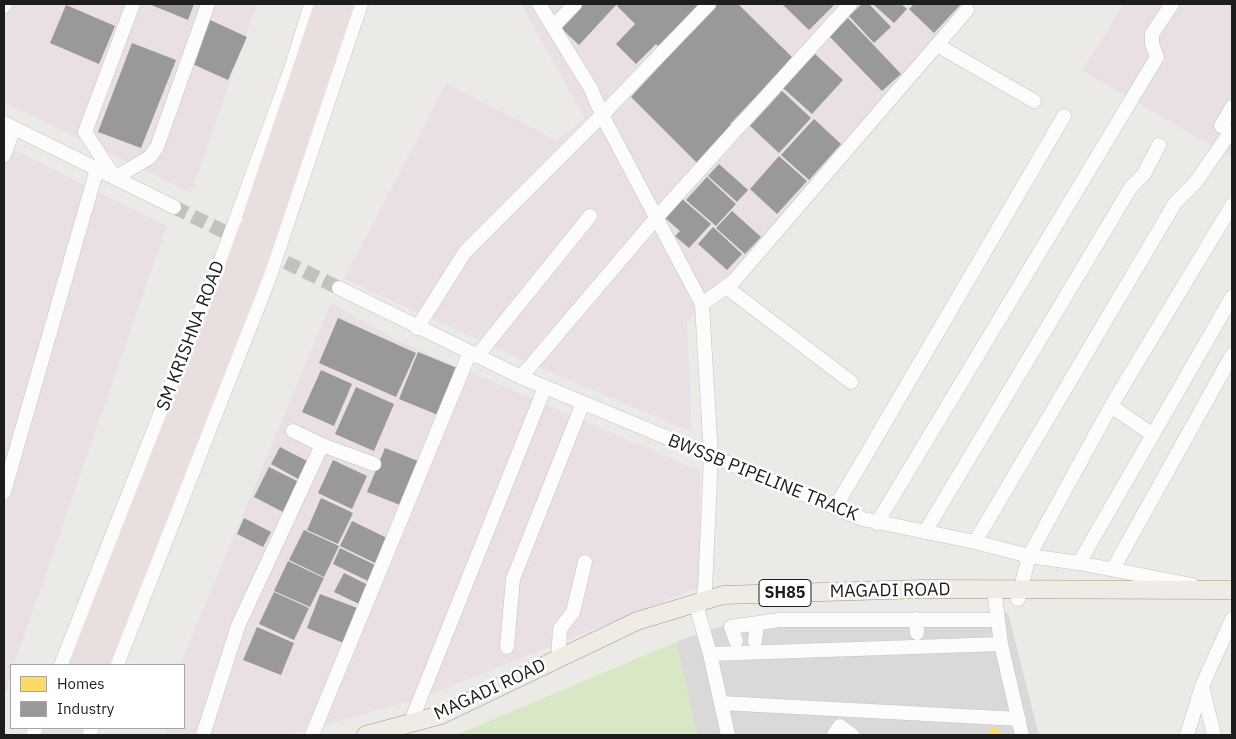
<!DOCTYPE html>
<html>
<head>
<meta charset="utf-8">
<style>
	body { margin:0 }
	#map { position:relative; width:1236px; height:739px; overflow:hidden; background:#eceae6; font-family:"IBM Plex Sans",sans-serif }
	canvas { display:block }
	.frame { position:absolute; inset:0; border:5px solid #1d1d1d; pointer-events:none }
	.legend { position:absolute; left:10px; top:664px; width:175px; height:65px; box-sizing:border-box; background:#fff; border:1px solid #a5a5a5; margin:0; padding:6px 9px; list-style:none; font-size:15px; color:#1d1d1d }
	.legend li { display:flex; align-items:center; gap:10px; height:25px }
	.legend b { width:25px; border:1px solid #a5a5a5 }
</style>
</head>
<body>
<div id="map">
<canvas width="1236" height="739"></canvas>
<div class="frame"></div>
<ul class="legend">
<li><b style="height:14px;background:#ffd966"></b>Homes</li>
<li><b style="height:14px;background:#999"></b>Industry</li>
</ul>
</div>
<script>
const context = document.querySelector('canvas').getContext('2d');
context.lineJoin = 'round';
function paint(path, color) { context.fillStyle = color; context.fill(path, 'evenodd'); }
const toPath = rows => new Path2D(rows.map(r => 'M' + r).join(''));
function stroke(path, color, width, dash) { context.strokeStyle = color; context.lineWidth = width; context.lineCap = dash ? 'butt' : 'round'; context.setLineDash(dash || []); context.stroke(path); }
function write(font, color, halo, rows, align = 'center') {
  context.font = font + ' "IBM Plex Sans",sans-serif'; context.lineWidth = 5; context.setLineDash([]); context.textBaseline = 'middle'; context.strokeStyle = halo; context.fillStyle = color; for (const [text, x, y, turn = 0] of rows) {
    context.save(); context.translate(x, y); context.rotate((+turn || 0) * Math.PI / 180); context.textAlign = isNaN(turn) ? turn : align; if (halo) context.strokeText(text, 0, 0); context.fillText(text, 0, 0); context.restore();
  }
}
paint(toPath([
	[1008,613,1039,735,697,735,676,642,721,626,779,614]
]), '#dbd9d7');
paint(toPath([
	[4,4,257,4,191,193,4,102],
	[521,4,972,4,687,321,692,432,532,364,344,279,446,84,556,140,585,119],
	[1124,4,1232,4,1232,158,1082,70],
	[4,145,167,226,14,665,11,665,11,675,4,696],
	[331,303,398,341,700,471,700,587,420,698,289,735,165,735,166,728,184,728,184,665,180,665]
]), '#e9dfe4');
paint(toPath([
	[676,642,697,735,456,735]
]), '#d8e8c6');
paint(toPath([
	[992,727,1006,735,987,735]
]), '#ffd966');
paint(toPath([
	[149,4,194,4,188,20],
	[583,4,617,4,579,45,561,28],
	[620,4,700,4,658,46,656,44,636,64,616,44,635,24,617,6],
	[717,4,738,4,793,58,730,124,732,125,715,142,716,144,697,163,631,97],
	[782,4,835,4,809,30],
	[862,4,869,4,891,27,874,43,849,16],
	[873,4,901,4,907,9,894,23],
	[914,4,961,4,934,33,909,9],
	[66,5,115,26,99,64,50,43],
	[848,18,901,74,882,91,829,36],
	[208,19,247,37,228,80,188,62],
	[132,43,176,60,141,148,98,132],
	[815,54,843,80,812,114,783,88],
	[782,91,811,118,779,153,750,126],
	[814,119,841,144,809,180,781,155],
	[779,156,807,181,777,214,750,189],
	[719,164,748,190,737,202,708,176],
	[707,177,736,204,716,226,686,200],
	[681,198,711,224,689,248,675,236,680,231,664,217],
	[732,211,761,237,745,254,716,228],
	[713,227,742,254,727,270,698,244],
	[338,318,416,353,396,397,319,363],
	[418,352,457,368,438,415,399,399],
	[321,370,352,384,334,426,302,412],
	[356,387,394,404,374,451,335,434],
	[280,447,309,462,300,480,271,464],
	[385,448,418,461,400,505,367,492],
	[333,460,367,476,352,509,318,493],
	[269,467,301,483,285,513,254,497],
	[321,498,353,513,338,544,307,530],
	[244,518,271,532,263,547,237,534],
	[352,521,387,538,375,563,340,546],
	[304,530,339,546,324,577,289,560],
	[340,548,375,565,368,581,333,564],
	[288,561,324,578,310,607,274,591],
	[344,573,368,585,359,604,334,592],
	[274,592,309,608,294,640,259,624],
	[320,594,360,609,346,644,307,628],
	[257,627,294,643,281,675,243,660]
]), '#999');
stroke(toPath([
	[174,207,241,240],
	[267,253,339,288]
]), '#c3c1be', 14, [14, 7]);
const minor = toPath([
	[133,4,85,132,115,178,150,157,157,147,208,4],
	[539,4,591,89,602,115,702,304,711,456,705,590,698,612,710,654,728,735],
	[4,6,5,4],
	[553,27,575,4],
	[937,45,1034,101],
	[4,123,174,207],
	[1221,126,1232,107],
	[4,155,14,128],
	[235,222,292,66,311,4],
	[280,245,361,4],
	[726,287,851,382],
	[339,288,521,377,863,519,975,542,1029,556,1079,563,1192,585],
	[702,304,733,282,967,10],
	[417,328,465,252,602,115,709,4],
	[477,356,590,216],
	[521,377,657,217,850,4],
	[1111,406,1153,435],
	[293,431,322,445,374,464],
	[4,492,97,169],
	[835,508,1064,116],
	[877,523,1157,57,1152,44,1152,34,1172,4],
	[925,532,1131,187,1144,174,1159,145],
	[975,542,1175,203,1196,182,1231,131],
	[1079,563,1232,297],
	[1113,569,1232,355],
	[994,589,1001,644,1022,735],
	[1018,599,1029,556,1111,406,1232,205],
	[916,619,917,633],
	[736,641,731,627,779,620,998,620],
	[755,641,757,623],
	[507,647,513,579,583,403],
	[710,654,1001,644],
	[558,659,560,629,573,612,585,562],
	[61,665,220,262],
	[117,665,268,281],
	[1202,687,1214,735],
	[721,703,1019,719],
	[410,724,545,387],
	[33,735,36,728],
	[89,735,92,728],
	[203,735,238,626,322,445],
	[312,735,470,352],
	[834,735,840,726,852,735],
	[1187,735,1202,686,1232,619]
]);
const major = toPath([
	[366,735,441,715,637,621,723,595,923,589,1232,590]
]);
const highway = toPath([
	[249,229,325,4],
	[266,237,344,4],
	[79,665,235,268],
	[99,665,253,274],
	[51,735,54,728],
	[71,735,74,728]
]);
stroke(minor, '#c4c4c2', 15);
stroke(major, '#a19884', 19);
stroke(highway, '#bf9fa7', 22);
stroke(minor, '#fcfcfb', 14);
stroke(major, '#f0ebe4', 18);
stroke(highway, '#e9dfdf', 21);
const minorBridge = toPath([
	[220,262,235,222],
	[268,281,280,245]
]);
const highwayBridge = toPath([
	[235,268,249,229],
	[253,274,266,237]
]);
stroke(minorBridge, '#c4c4c2', 15, []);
stroke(highwayBridge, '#bf9fa7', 22, []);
stroke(minorBridge, '#fcfcfb', 14);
stroke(highwayBridge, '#e9dfdf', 21);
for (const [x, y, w] of [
	[785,593,52]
]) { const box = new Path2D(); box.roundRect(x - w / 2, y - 13.5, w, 27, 4); context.fillStyle = '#fff'; context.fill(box); stroke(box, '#1d1d1d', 1); }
write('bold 16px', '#1d1d1d', null, [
	["SH85",785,593]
]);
write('18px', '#1d1d1d', '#fff', [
	["SM KRISHNA ROAD",191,336,-69],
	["BWSSB PIPELINE TRACK",763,478,22],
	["MAGADI ROAD",890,591,-1],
	["MAGADI ROAD",490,690,-25]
]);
</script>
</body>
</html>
